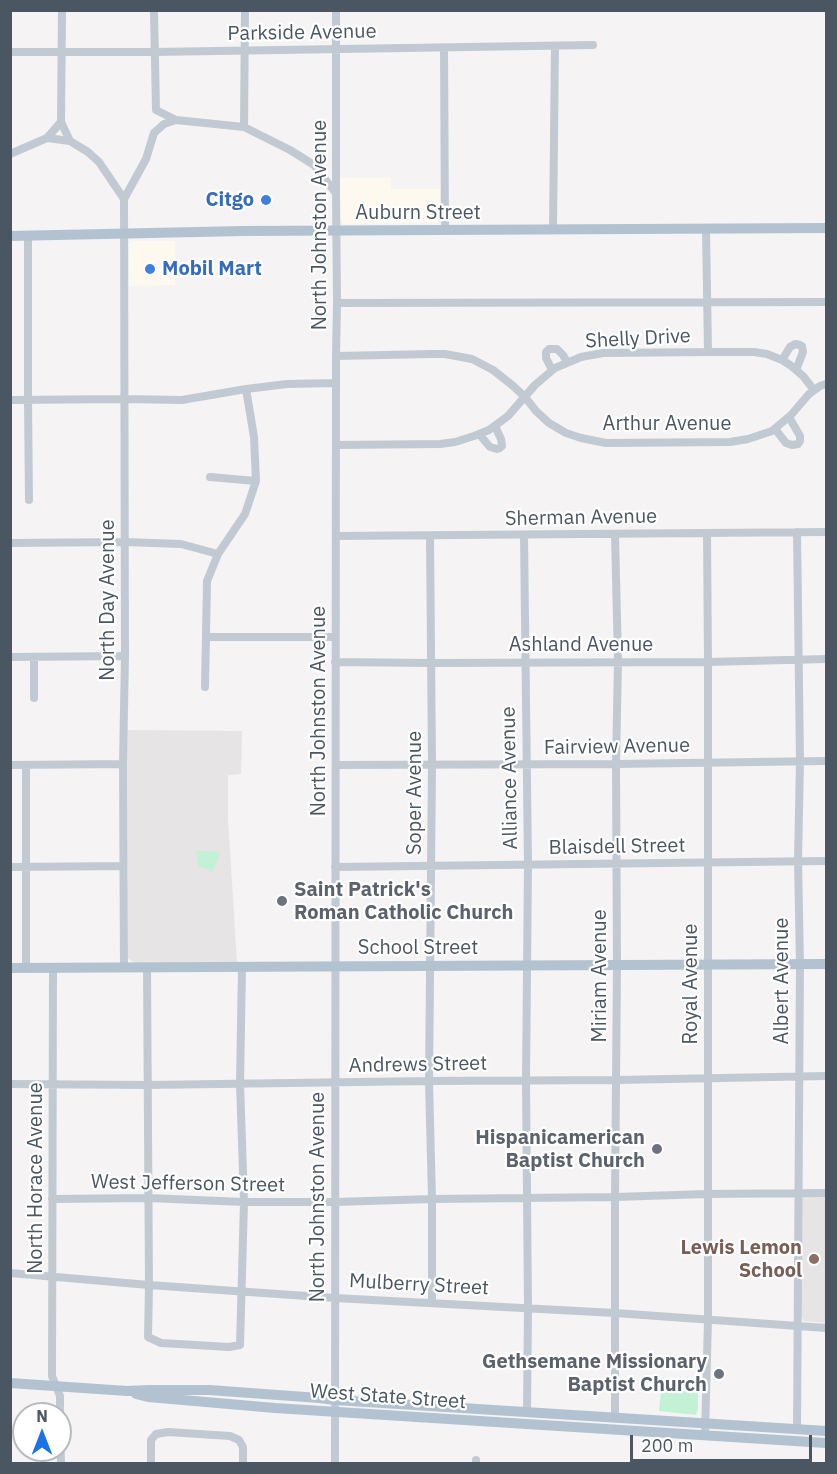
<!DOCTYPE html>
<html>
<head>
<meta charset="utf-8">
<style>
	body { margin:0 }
	#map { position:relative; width:837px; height:1474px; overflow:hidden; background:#f5f3f3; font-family:"IBM Plex Sans",sans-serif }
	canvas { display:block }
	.frame { position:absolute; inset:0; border:12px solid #4a5661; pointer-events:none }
	.north { position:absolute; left:12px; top:1402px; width:60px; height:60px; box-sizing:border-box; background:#fff; border:2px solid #b7bbc0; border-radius:50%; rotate:0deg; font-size:16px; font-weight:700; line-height:24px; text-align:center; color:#4a5661 }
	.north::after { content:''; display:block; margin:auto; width:21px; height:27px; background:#1a73e8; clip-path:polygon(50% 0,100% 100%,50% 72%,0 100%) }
	.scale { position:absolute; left:630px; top:1435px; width:182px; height:27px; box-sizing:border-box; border:3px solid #4a5661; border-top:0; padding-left:8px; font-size:18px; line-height:21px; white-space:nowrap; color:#4a5661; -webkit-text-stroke:4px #fff; paint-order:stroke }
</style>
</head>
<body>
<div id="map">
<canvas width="837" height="1474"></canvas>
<div class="frame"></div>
<div class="north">N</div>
<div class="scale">200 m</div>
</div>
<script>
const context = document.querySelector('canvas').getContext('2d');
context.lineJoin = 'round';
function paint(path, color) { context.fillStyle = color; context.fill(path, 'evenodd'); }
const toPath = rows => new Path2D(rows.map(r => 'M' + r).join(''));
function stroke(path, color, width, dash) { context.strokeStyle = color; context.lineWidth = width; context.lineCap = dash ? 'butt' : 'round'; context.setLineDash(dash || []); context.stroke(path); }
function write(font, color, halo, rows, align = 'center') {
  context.font = font + ' "IBM Plex Sans",sans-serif'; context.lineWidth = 4.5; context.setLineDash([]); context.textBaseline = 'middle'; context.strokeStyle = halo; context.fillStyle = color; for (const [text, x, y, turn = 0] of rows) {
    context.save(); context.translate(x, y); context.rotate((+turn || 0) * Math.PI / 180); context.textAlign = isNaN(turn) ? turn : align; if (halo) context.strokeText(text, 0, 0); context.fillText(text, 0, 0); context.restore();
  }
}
paint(toPath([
	[338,178,391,178,391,189,440,189,439,221,436,223,344,224,340,220],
	[132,241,175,241,175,285,129,286,129,244]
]), '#fdf9ef');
paint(toPath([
	[127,730,242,731,241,774,228,775,228,818,237,962,134,963,128,958],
	[804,1197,826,1197,826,1323,804,1321,801,1317,802,1198]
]), '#e6e4e5');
paint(toPath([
	[196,851,212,851,220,853,213,871,209,872,209,870,198,866],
	[661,1391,698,1391,698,1409,696,1415,659,1411]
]), '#c3f1d5');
stroke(toPath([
	[444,48,445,231],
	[10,52,154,52,593,45],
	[176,120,244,127,290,150,314,165,335,192],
	[61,122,62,10],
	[244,127,245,10],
	[47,138,70,141],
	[10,154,47,138,61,122,70,141,88,152,99,162,124,199,125,656,123,764,124,968],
	[124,199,146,159,154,133,164,124,176,120,156,110,154,10],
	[706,229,708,352],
	[553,230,555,47],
	[28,236,28,400,29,500],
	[337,303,826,302],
	[336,356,432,354,445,354,472,359,493,370,512,385,525,397,536,411,549,423,566,433,581,438,606,443,730,442,748,439,772,431,791,415,809,394,820,386,826,384],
	[782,360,790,347,795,344,800,345,802,346,803,352,796,370],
	[552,370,546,358,546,352,549,349,557,349,563,355,567,362],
	[10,400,124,399,182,400,246,389,287,384,336,383],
	[775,429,786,443,792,445,798,444,800,441,800,436,789,417],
	[479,434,490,447,497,449,500,448,502,446,501,439,495,426],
	[336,445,440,444,455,442,474,436,489,430,508,416,535,385,555,368,581,357,603,353,708,352,754,352,767,354,782,360,790,365,803,376,814,390],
	[210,477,256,481],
	[797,532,800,761,798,860,800,964,797,1429],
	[615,534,618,661,616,764,617,965,615,1197,615,1418],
	[524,535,528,865,526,1080,528,1308,527,1412],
	[336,536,826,532],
	[430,536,432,765,429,1081,432,1199,432,1302],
	[10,543,125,542,181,544,218,554],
	[206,637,335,637],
	[10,657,125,656],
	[34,657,34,698],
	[335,662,431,663,708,662,826,659],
	[205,687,207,581,218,554,245,514,256,481,254,437,246,389],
	[10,765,123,764],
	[26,765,26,968],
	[336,765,616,764,826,761],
	[10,867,123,866],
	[335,867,826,861],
	[53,968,52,1376,60,1396,60,1414],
	[147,968,149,1285,148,1337,161,1343,229,1347,240,1345,244,1202,240,1083,242,967],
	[10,1084,148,1085,429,1081,617,1080,826,1076],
	[52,1199,148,1198,244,1202,335,1202,432,1199,615,1197,707,1194,826,1193],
	[10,1273,149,1285,335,1298,615,1313,826,1328],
	[60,1419,61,1464],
	[705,1435,708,1320,708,662,707,533],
	[151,1464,151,1440,156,1434,168,1432,230,1436,239,1440,243,1447,243,1464],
	[335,1464,336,356,337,303,336,192,336,10],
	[476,1464,476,1460]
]), '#c1cad2', 8);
stroke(toPath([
	[10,236,244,231,826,228],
	[10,968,826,964],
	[10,1383,127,1391,149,1390,209,1390,319,1398,335,1400,826,1431],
	[136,1394,148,1397,275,1408,826,1443]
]), '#b3c2d1', 10);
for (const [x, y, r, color] of [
	[266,200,6,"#3f7fe0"],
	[150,269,6,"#3f7fe0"],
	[282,901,6,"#6b7280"],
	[657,1149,6,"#6b7280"],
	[814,1259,6,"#8d6e63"],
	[719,1374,6,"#6b7280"]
]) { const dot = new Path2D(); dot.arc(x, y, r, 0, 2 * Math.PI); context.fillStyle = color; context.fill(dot); stroke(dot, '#fff', 2); }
write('20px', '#4a5661', '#fff', [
	["Parkside Avenue",302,33,-1],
	["Auburn Street",418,213],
	["North Johnston Avenue",320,225,-90],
	["Shelly Drive",638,339,-3],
	["Arthur Avenue",667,424],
	["Sherman Avenue",581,518,-1],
	["North Day Avenue",108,600,-90],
	["Ashland Avenue",581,645],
	["North Johnston Avenue",319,711,-90],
	["Fairview Avenue",617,747,-1],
	["Alliance Avenue",510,778,-91],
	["Soper Avenue",415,793,-90],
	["Blaisdell Street",617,847,-1],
	["School Street",418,948],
	["Miriam Avenue",600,976,-90],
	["Albert Avenue",782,981,-90],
	["Royal Avenue",691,984,-90],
	["Andrews Street",418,1065,-1],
	["North Horace Avenue",36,1178,-90],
	["West Jefferson Street",188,1184,1],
	["North Johnston Avenue",318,1197,-90],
	["Mulberry Street",419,1285,3],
	["West State Street",388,1397,4]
]);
write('bold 20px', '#366cbe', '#fff', [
	["Citgo",254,200],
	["Mobil Mart",162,269,"left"]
], 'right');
write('bold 20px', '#5b616d', '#fff', [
	["Saint Patrick's",294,890,"left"],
	["Roman Catholic Church",294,913,"left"],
	["Hispanicamerican",645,1138],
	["Baptist Church",645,1161],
	["Gethsemane Missionary",707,1362],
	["Baptist Church",707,1385]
], 'right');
write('bold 20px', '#785e54', '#fff', [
	["Lewis Lemon",802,1248],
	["School",802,1271]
], 'right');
</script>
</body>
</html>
